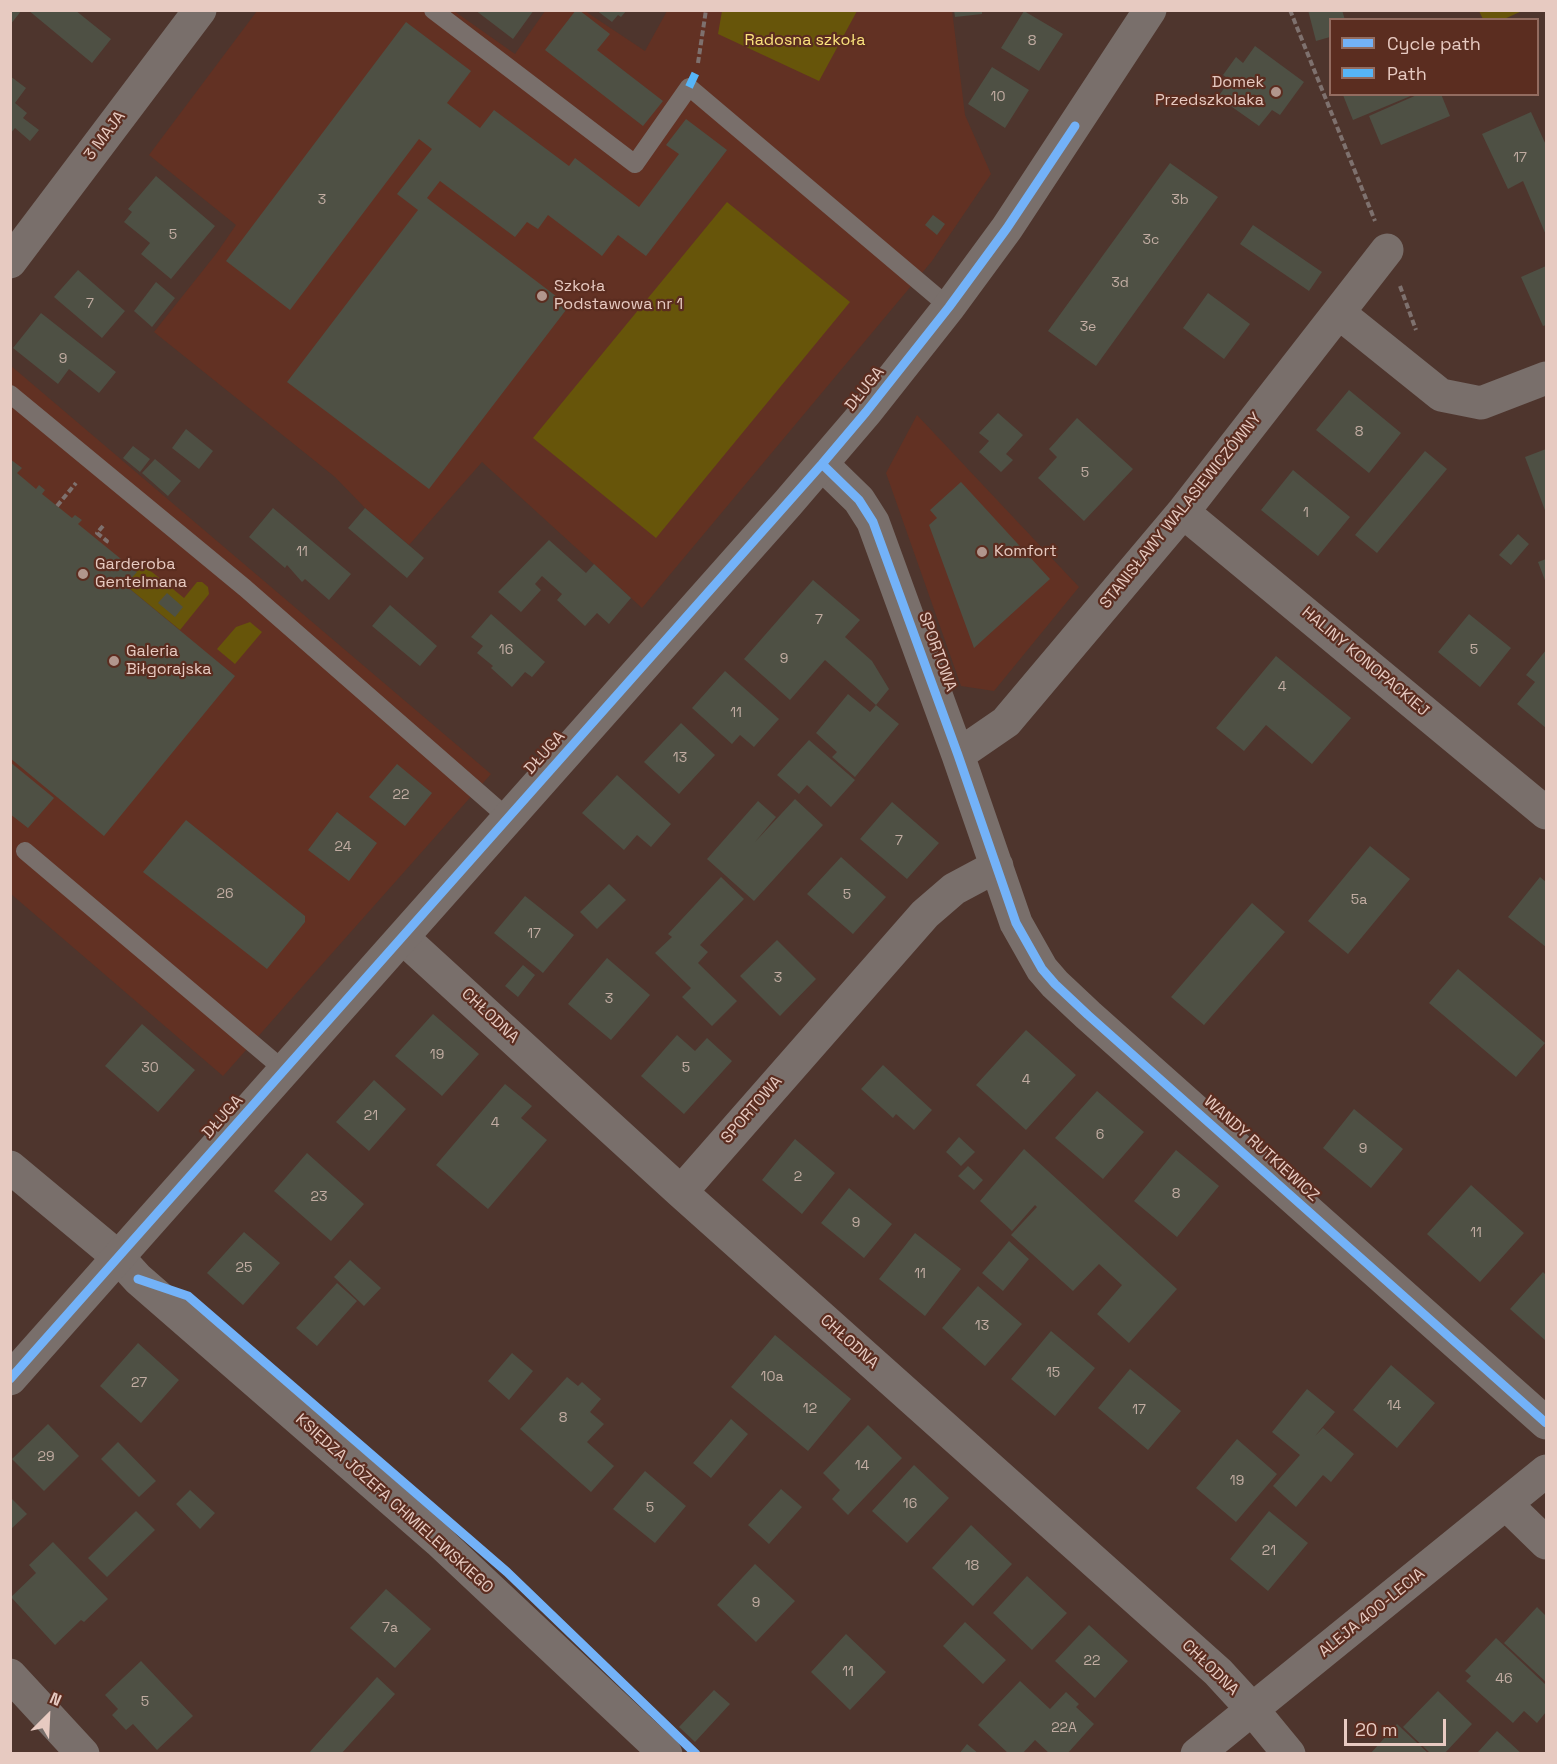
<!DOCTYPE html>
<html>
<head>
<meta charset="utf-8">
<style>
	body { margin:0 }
	#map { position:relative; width:1557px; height:1764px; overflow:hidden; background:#4e352d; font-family:"Space Grotesk",sans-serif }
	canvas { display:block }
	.frame { position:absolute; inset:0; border:12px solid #e7cac1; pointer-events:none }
	.legend { position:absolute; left:1329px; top:18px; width:210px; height:78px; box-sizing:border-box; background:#5b2d20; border:2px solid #936c60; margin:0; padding:8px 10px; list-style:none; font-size:18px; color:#e7cac1 }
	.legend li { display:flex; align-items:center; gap:12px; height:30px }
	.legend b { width:30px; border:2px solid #936c60 }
	.north { position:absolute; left:18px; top:1686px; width:60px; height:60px; -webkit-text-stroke:4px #5b2d20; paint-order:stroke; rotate:24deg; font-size:16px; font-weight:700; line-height:24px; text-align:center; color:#e7cac1 }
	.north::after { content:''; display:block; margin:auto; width:21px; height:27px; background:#e7cac1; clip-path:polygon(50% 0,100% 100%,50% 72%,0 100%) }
	.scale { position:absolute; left:1344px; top:1719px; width:102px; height:27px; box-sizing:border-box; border:3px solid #e7cac1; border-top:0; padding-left:8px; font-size:18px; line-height:21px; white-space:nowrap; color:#e7cac1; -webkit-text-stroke:4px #5b2d20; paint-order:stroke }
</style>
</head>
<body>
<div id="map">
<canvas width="1557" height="1764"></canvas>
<div class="frame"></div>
<ul class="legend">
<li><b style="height:8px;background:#73b2f8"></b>Cycle path</li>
<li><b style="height:8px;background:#56b5f8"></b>Path</li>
</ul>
<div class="north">N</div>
<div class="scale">20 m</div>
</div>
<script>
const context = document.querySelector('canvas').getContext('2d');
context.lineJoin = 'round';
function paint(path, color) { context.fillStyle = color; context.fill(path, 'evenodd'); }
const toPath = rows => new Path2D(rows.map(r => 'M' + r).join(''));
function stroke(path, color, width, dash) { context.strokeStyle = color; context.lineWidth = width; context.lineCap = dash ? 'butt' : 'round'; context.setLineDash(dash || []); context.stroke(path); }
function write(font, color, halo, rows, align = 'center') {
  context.font = font + ' "Space Grotesk",sans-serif'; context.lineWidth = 4.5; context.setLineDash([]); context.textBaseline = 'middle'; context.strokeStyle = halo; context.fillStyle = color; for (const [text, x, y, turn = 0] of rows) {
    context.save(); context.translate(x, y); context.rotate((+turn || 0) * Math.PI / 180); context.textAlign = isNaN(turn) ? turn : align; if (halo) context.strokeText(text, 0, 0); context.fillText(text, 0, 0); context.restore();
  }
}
paint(toPath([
	[952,10,965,115,991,174,932,261,642,608,482,462,409,545,365,508,335,477,154,332,216,254,236,225,149,155,257,11,454,11,515,54,545,11,585,11,645,51,667,11],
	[10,365,491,774,223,1076,11,894],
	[917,415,1079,587,994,691,961,686,886,473]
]), '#623123');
paint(toPath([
	[722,11,722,10,857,11,819,81,718,34],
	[1479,11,1522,11,1502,20,1483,19],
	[727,202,850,302,656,538,533,438],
	[142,564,184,598,197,582,202,582,208,587,209,594,180,630,125,585],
	[250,622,262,632,235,664,217,649,236,627]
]), '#67550a');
paint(toPath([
	[10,10,22,10,10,25],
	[28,10,75,10,111,39,92,63],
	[475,10,534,10,513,39],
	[576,10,579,10,610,34,597,50,663,101,643,126,545,50],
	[596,10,627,10,621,17,618,15,612,22],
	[954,10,982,10,982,14,955,17],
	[1308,10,1342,10,1345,20,1330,20,1330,37,1316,41],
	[1024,11,1063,34,1039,71,1001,48],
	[406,22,471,71,447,103,480,128,494,110,569,166,575,158,639,207,679,154,666,145,686,119,727,150,646,256,618,235,602,256,548,215,538,229,527,222,515,237,440,181,427,198,569,306,429,489,287,382,418,210,397,194,432,149,419,139,290,310,226,261],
	[1255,46,1304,82,1280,115,1272,110,1259,126,1218,97,1230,80,1223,75,1236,57,1243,63],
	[992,67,1029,90,1005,128,968,104],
	[10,76,26,88,15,103,27,113,23,118,39,130,30,141,15,128,10,134],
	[1419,94,1441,94,1450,116,1381,145,1369,116],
	[1343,95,1413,95,1353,120],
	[1531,112,1546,145,1546,235,1523,181,1508,189,1482,134],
	[1170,163,1218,197,1096,366,1048,331],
	[156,176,215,226,171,279,141,254,150,243,124,222,132,212,128,209],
	[933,215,945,224,937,235,925,225],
	[1253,225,1322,272,1309,291,1240,244],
	[1546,266,1546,325,1543,326,1521,277],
	[78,270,125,311,102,338,54,297],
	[156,282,175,298,152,327,134,311],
	[1208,293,1250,324,1224,359,1183,328],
	[41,313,116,372,99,393,69,369,58,384,13,348],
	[1349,390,1401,433,1369,473,1316,430],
	[998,413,1023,435,1006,454,1013,460,1001,472,979,452,989,441,979,433],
	[1077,418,1133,469,1084,521,1038,478,1057,457,1049,449],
	[186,429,213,451,199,469,172,448],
	[133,446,150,459,140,472,123,458],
	[1546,449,1546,513,1525,457],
	[1425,451,1447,469,1377,553,1355,535],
	[10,459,22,468,17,473,36,489,39,485,45,490,42,494,72,518,75,515,82,520,78,524,137,572,125,585,235,676,104,836,10,758],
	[155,459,181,481,168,496,142,473],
	[1293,470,1350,517,1318,556,1261,510],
	[961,482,1050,579,974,648,929,525,937,518,930,510],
	[273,508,351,574,329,600,305,579,302,582,287,565,285,568,249,537],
	[365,508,424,558,407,578,348,528],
	[1518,534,1529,544,1511,565,1499,555],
	[549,540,586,573,594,564,631,598,609,624,597,613,585,626,557,600,562,594,542,576,535,584,541,590,521,612,498,592],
	[1546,559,1546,583,1538,562],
	[813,580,860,620,845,637,872,661,889,689,876,705,825,660,790,700,744,659],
	[167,593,183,607,175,617,158,603],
	[390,605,437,646,420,666,372,626],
	[491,614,545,662,532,677,525,672,512,687,491,668,493,666,477,653,483,646,471,637],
	[1469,614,1511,648,1480,687,1438,652],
	[1546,650,1546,728,1517,704,1535,682,1526,675],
	[1276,656,1351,718,1312,764,1266,725,1244,751,1216,728],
	[725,671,779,719,754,747,740,735,732,744,692,708],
	[848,694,870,712,876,705,899,724,855,777,832,757,837,752,816,733],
	[681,723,715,755,679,794,644,762],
	[809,740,855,780,831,807,807,785,799,794,777,775],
	[10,762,54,798,28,828,10,814],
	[397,764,432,793,405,826,369,797],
	[617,775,671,824,651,847,637,835,624,850,582,813],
	[795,799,823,825,754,901,707,859,758,801,776,817,755,842],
	[892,802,939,843,907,879,860,839],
	[337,812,377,843,349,881,308,850],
	[186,820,305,916,305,922,267,969,143,872],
	[1370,846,1410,879,1348,954,1308,921],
	[841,857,886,897,853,934,807,894],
	[721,877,744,899,700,945,708,952,698,963,737,1001,712,1026,682,997,691,988,655,953,672,937,668,934],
	[1540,877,1546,882,1546,947,1508,917],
	[609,884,626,900,597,929,580,912],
	[525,896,574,935,543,973,494,933],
	[1252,903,1285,932,1204,1025,1171,997],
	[777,940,816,979,780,1016,740,976],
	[607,958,650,995,611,1040,568,1004],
	[523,965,535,975,518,997,505,986],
	[1458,969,1545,1043,1516,1077,1429,1003],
	[433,1014,479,1054,442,1096,395,1056],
	[142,1024,195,1070,158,1112,105,1066],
	[1026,1030,1076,1075,1026,1130,976,1085],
	[677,1035,695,1051,707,1038,732,1061,684,1114,641,1076],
	[883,1065,932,1110,914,1130,896,1114,893,1118,861,1089],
	[374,1080,406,1109,369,1151,336,1122],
	[505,1084,532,1106,521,1118,547,1140,488,1209,436,1165],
	[1097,1091,1144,1132,1103,1179,1055,1138],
	[1354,1109,1403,1149,1371,1188,1323,1148],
	[959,1137,975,1152,961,1166,946,1152],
	[795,1139,835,1173,802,1214,762,1180],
	[1024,1149,1177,1289,1129,1343,1097,1314,1122,1285,1099,1264,1073,1291,1011,1235,1037,1207,1035,1205,1012,1231,980,1201],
	[1176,1150,1219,1186,1177,1237,1134,1201],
	[307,1153,364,1204,331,1241,274,1191],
	[968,1166,983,1180,974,1190,958,1176],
	[1471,1185,1524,1233,1480,1282,1427,1234],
	[849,1188,892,1224,864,1258,821,1223],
	[244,1232,280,1263,243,1305,207,1273],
	[915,1233,961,1269,925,1316,879,1279],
	[1009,1241,1029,1259,1003,1291,982,1273],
	[350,1260,381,1288,364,1306,334,1277],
	[1543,1272,1546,1275,1546,1341,1510,1309],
	[337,1283,357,1301,317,1346,296,1328],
	[978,1286,1022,1324,985,1366,942,1328],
	[1051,1331,1095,1368,1055,1416,1011,1379],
	[775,1335,851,1399,808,1451,731,1387],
	[138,1343,179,1380,141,1423,100,1386],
	[512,1353,533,1371,509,1400,488,1381],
	[1391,1365,1435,1403,1397,1448,1353,1410],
	[1130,1369,1181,1411,1148,1450,1098,1408],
	[567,1377,578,1386,582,1382,601,1399,590,1412,604,1424,587,1442,614,1466,591,1492,520,1429],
	[1307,1389,1335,1412,1315,1436,1323,1428,1354,1454,1331,1482,1323,1475,1296,1507,1273,1486,1300,1455,1272,1432],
	[731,1419,748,1434,711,1478,693,1463],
	[48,1424,79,1456,44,1491,12,1459],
	[868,1425,902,1458,848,1515,832,1499,840,1490,823,1473],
	[1237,1439,1277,1474,1236,1522,1196,1488],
	[118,1442,156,1481,139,1497,101,1459],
	[914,1465,949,1498,907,1543,872,1511],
	[645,1471,686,1506,655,1543,613,1509],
	[781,1489,802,1507,769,1544,748,1525],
	[190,1490,215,1513,200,1529,176,1504],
	[10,1497,27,1514,10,1530],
	[136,1511,155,1530,107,1577,88,1558],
	[1269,1511,1308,1543,1268,1591,1230,1559],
	[971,1525,1012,1564,973,1606,932,1568],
	[53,1542,108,1599,84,1622,81,1620,55,1645,11,1597,36,1573,29,1565],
	[755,1564,795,1601,756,1642,717,1605],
	[1027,1576,1067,1613,1032,1650,993,1613],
	[386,1589,431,1629,395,1668,350,1628],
	[1537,1607,1546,1616,1546,1682,1504,1643],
	[965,1622,1006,1660,983,1684,943,1646],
	[1089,1625,1128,1661,1095,1698,1055,1661],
	[846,1634,886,1672,850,1710,811,1672],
	[1496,1638,1546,1685,1546,1712,1537,1723,1524,1711,1513,1723,1466,1681,1471,1676,1465,1671],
	[141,1661,193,1716,157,1750,133,1724,126,1730,112,1715,118,1709,105,1695],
	[377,1677,395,1694,341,1754,308,1754],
	[1020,1681,1050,1709,1066,1692,1079,1704,1076,1707,1094,1724,1067,1754,1050,1754,1035,1740,1022,1754,1009,1754,978,1725],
	[714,1690,730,1704,695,1742,679,1727],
	[1438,1691,1472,1724,1444,1754,1431,1754,1403,1727],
	[1397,1724,1429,1754,1370,1754],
	[1497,1731,1522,1754,1480,1754,1478,1752],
	[967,1744,979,1754,959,1754]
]), '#4e5044');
stroke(toPath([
	[1290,10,1375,221],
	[698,63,706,10],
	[1400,286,1416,330],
	[57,506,76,483],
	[103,526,97,533,107,541,104,545]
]), '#7e716e', 4, [6, 3]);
stroke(toPath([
	[433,10,635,164,689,87,949,307],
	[10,394,245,588,508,818],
	[25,851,284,1070]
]), '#796f6b', 18);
stroke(toPath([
	[10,262,200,10],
	[1339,313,1441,395,1481,403,1546,378],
	[822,464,859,500,873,522,958,755,1016,923,1042,969,1055,984,1088,1015,1546,1423],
	[1183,512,1546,813],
	[958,755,1006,722,1183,512,1387,250],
	[403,938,681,1192,1218,1672,1252,1709,1289,1754],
	[10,1167,118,1257,138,1279,439,1541,666,1754],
	[681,1192,925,914,954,889,997,866],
	[1507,1505,1546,1543],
	[10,1675,83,1754],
	[1197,1754,1546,1471]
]), '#796f6b', 33);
stroke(toPath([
	[10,1379,788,503,866,412,949,307,1007,228,1150,10]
]), '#796f6b', 33);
stroke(toPath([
	[689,87,697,70]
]), '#56b5f8', 8, [15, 8]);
stroke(toPath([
	[822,464,859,500,873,522,958,755,1016,923,1042,969,1055,984,1088,1015,1546,1423],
	[138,1279,188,1296,507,1572,696,1754],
	[10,1379,822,464,866,412,949,307,1007,228,1075,126]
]), '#73b2f8', 9);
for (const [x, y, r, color] of [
	[1276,92,6,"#b1968d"],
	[542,296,6,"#b1968d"],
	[982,552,6,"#b1968d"],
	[83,574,6,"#b1968d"],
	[114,661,6,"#b1968d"]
]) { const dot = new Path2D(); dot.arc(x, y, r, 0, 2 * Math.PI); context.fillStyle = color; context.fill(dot); stroke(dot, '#5b2d20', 2); }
write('14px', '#c1aca2', null, [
	["8",1032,41],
	["10",998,97],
	["17",1520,158],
	["3",322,200],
	["3b",1180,200],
	["5",173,235],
	["3c",1151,240],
	["3d",1120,283],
	["7",90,304],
	["3e",1088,327],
	["9",63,359],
	["8",1359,432],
	["5",1085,473],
	["1",1306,513],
	["11",302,552],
	["7",819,620],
	["16",506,650],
	["5",1474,650],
	["9",784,659],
	["4",1282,687],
	["11",736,713],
	["13",680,758],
	["22",401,795],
	["7",899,841],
	["24",343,847],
	["26",225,894],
	["5",847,895],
	["5a",1359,900],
	["17",534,934],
	["3",778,978],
	["3",609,999],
	["19",437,1055],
	["30",150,1068],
	["5",686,1068],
	["4",1026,1080],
	["21",371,1116],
	["4",495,1123],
	["6",1100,1135],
	["9",1363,1149],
	["2",798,1177],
	["8",1176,1194],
	["23",319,1197],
	["9",856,1223],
	["11",1476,1233],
	["25",244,1268],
	["11",920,1274],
	["13",982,1326],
	["15",1053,1373],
	["10a",772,1377],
	["27",139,1383],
	["14",1394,1406],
	["12",810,1409],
	["17",1139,1410],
	["8",563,1418],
	["29",46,1457],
	["14",862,1466],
	["19",1237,1481],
	["16",910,1504],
	["5",650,1508],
	["21",1269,1551],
	["18",972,1566],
	["9",756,1603],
	["7a",390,1628],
	["22",1092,1661],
	["11",848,1672],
	["46",1504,1679],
	["5",145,1702],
	["22A",1064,1728]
]);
write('16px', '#fce47d', '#5b2d20', [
	["Radosna szkoła",805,41]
]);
write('16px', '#e7cac1', '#5b2d20', [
	["Domek",1264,83,"right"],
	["Przedszkolaka",1264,101,"right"],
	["Szkoła",554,287],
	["Podstawowa nr 1",554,305],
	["Komfort",994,552],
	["Garderoba",95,565],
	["Gentelmana",95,583],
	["Galeria",126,652],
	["Biłgorajska",126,670]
], 'left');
write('16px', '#e7cac1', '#5b2d20', [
	["3 MAJA",105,136,-53],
	["DŁUGA",865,389,-51],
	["STANISŁAWY WALASIEWICZÓWNY",1181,511,-51],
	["SPORTOWA",937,652,70],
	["HALINY KONOPACKIEJ",1365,662,40],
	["DŁUGA",545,753,-48],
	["CHŁODNA",490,1016,43],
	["SPORTOWA",752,1110,-49],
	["DŁUGA",223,1117,-48],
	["WANDY RUTKIEWICZ",1261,1149,42],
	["CHŁODNA",849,1342,42],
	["KSIĘDZA JÓZEFA CHMIELEWSKIEGO",394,1504,42],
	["ALEJA 400-LECIA",1372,1613,-39],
	["CHŁODNA",1210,1668,44]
]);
</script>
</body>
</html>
